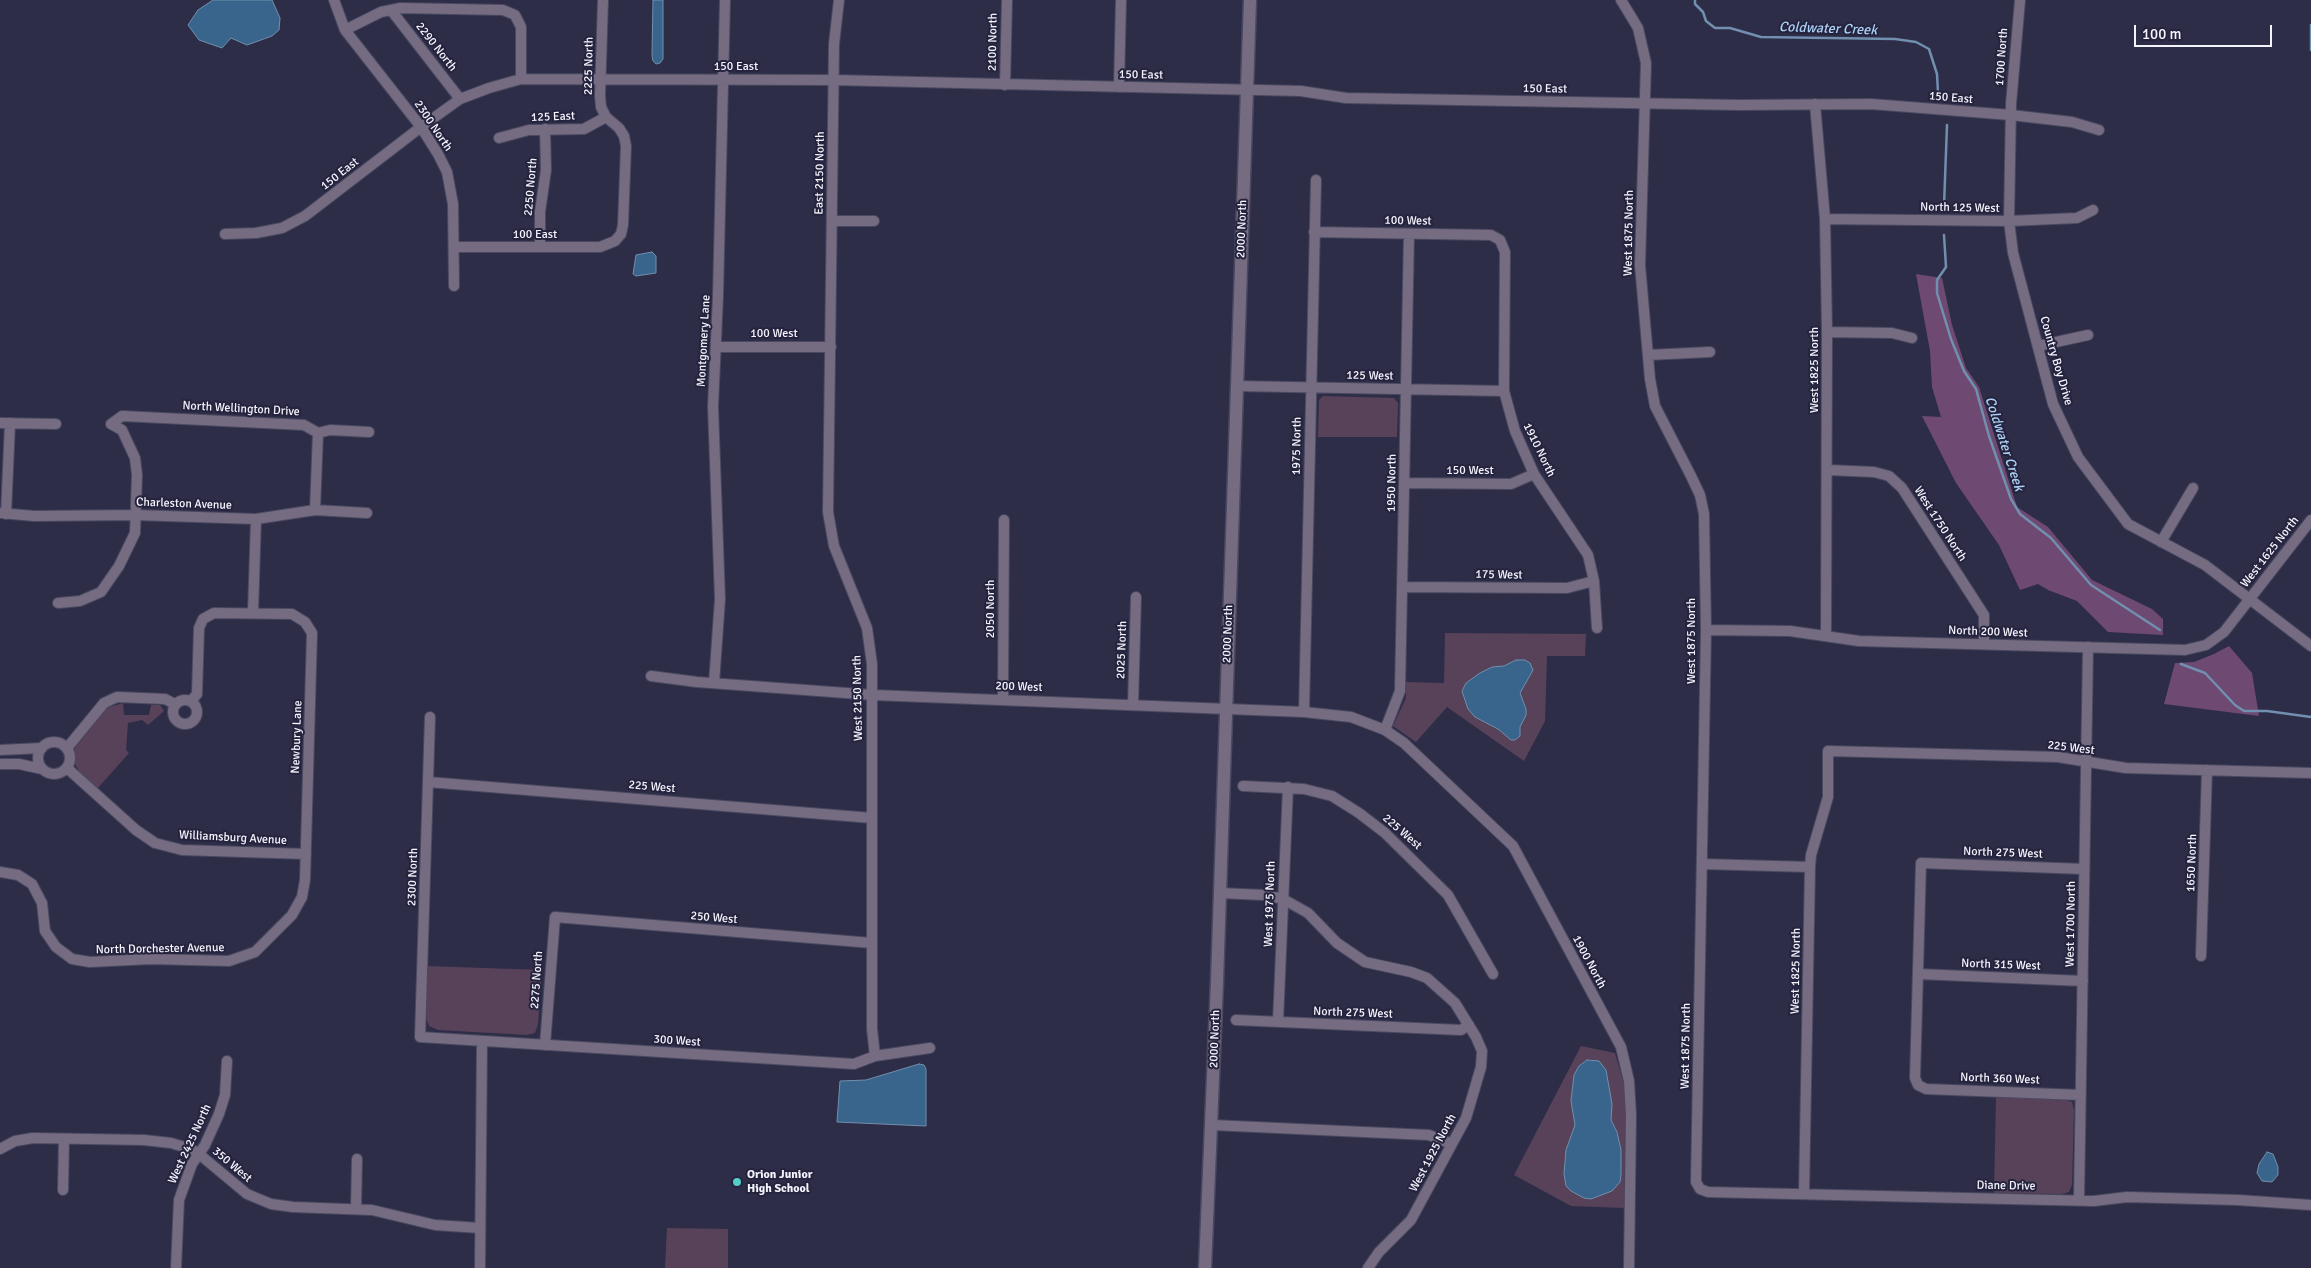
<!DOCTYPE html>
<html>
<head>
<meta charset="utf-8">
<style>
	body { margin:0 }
	#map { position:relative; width:2311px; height:1268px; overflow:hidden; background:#2e2d48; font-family:Signika,sans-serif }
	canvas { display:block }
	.scale { position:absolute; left:2134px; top:25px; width:138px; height:22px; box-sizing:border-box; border:2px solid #f4f4fe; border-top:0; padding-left:6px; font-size:15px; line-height:18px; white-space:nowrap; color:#f4f4fe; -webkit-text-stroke:4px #25233d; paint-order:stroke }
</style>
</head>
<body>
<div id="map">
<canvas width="2311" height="1268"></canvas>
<div class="scale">100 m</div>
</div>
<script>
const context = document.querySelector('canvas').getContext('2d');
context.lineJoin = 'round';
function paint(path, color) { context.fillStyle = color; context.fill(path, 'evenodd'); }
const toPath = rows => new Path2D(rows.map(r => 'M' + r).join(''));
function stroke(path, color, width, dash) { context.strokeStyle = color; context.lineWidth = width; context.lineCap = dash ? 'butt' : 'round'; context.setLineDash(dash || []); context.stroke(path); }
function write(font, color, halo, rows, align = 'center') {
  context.font = font + ' Signika,sans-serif'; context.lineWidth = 4; context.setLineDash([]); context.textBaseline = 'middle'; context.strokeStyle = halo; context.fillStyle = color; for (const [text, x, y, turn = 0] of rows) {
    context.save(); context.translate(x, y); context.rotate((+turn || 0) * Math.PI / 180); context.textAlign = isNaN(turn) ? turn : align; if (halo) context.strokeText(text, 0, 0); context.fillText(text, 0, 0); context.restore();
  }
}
paint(toPath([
	[1323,396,1394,398,1398,403,1397,437,1318,437,1319,400],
	[1445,633,1586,634,1585,656,1547,656,1545,721,1524,761,1447,707,1416,742,1393,726,1406,698,1406,682,1444,683],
	[123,703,124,715,149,715,151,705,160,705,164,711,148,725,142,720,128,723,126,750,129,753,97,789,80,773,75,764,74,749,106,708],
	[427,966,542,970,538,1024,535,1033,527,1035,438,1030,429,1026,425,1014],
	[1581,1046,1615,1053,1624,1084,1626,1117,1624,1208,1571,1206,1514,1175],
	[1996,1097,2063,1099,2072,1102,2074,1110,2072,1185,2069,1192,2062,1194,1994,1193],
	[667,1228,728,1229,728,1268,665,1268]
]), '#57425a');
paint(toPath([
	[1916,274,1942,278,1952,325,1966,368,1979,387,2017,507,2048,527,2092,580,2152,609,2163,619,2163,635,2108,632,2077,601,2048,590,2038,584,2020,590,1999,545,1956,483,1922,416,1941,417,1932,387,1930,351],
	[2229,646,2252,673,2259,716,2164,704,2175,663,2194,662,2214,654]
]), '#6e4972');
const water = toPath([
	[213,0,272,0,280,18,279,30,272,36,247,45,231,38,222,48,199,40,188,25,198,10,213,0],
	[653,0,663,0,663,59,660,63,656,64,653,61,652,56,653,0],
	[652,252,656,256,656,273,636,276,633,274,636,255,652,252],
	[1516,660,1525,660,1530,663,1533,670,1520,693,1526,709,1526,715,1520,727,1520,736,1515,740,1511,740,1498,729,1475,717,1468,709,1462,691,1466,683,1480,673,1492,667,1504,666,1516,660],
	[1587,1060,1599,1061,1606,1070,1612,1104,1611,1120,1617,1132,1621,1150,1621,1174,1620,1182,1612,1191,1591,1199,1584,1198,1571,1191,1566,1186,1564,1174,1566,1150,1575,1125,1571,1101,1574,1075,1579,1066,1587,1060],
	[919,1064,924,1065,926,1069,926,1126,837,1122,840,1081,866,1080,919,1064],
	[2267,1152,2273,1154,2278,1167,2278,1175,2272,1182,2262,1181,2257,1173,2259,1164,2267,1152]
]);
paint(water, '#39648b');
stroke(water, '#718fae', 1);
stroke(toPath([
	[1695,0,1695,4,1703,12,1706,21,1715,28,1730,28,1761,37,1895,39,1916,42,1929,49,1937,74,1938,93],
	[2311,25,2311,50],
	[1944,206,1947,125],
	[1944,235,1946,267,1937,280,1937,293,1951,339,1964,371,1976,389,1989,436,2011,499,2020,514,2051,538,2091,585,2160,630],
	[2181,664,2205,673,2235,705,2244,711,2267,711,2311,717]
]), '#718fae', 2.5);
const minor = toPath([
	[334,0,345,30,421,127,438,154,447,172,453,204,454,286],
	[839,0,834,44,828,512,834,546,867,628,872,664,872,1029,875,1056],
	[1621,0,1638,28,1646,63,1640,265,1650,379,1655,406,1691,476,1700,495,1704,514,1706,630,1696,1182,1700,1189,1708,1192,2094,1201,2127,1197,2238,1200,2311,1205],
	[2020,0,2011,104,2009,221,2013,253,2053,404,2078,457,2128,524,2205,565,2311,646],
	[391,10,460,99],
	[345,30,381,12,401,8,503,10,515,15,521,27,521,79],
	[1005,85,1007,0],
	[1119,87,1121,0],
	[1815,104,1825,219,1827,332,1826,636],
	[499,138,529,130,584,129,606,117],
	[1825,219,2009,221,2077,218,2093,210],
	[832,221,874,221],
	[1314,232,1491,235,1500,240,1505,252,1504,391,1515,431,1534,474,1588,555,1594,581,1597,628],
	[225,234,256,233,282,228,305,216,421,127,460,99,489,88,521,79,833,80,1301,91,1346,98,1738,105,1871,104,2011,115,2072,122,2099,130],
	[454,247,600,247,615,241,621,234,623,225,626,146,624,136,619,128,606,117,601,107,600,96,603,0],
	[540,247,540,212,546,170,545,129],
	[1827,332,1892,333,1912,338],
	[2038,346,2088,335],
	[716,347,831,347],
	[1648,355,1710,352],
	[1236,386,1504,391],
	[0,423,56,424],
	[1828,470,1874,472,1889,476,1902,488,1984,615,1984,644],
	[1404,483,1511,484,1534,474],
	[315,510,318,433],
	[0,513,34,516,135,515,256,519,315,510,367,513],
	[6,514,10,423],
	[2161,542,2193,488],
	[1402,587,1567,588,1594,581],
	[58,603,80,601,101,592,119,566,135,533,137,475,135,458,122,430,111,424,122,416,304,425,318,433,330,430,369,432],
	[253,612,256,519],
	[1706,630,1790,631,1859,641,2185,650,2206,645,2224,632,2311,520],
	[651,676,697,682,873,695,1304,712,1351,717,1385,730,1404,743,1513,846,1621,1047,1629,1081,1631,1115,1629,1268],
	[714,683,720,599,713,407,718,296,725,0],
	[1003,699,1004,520],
	'173 712a12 12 0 1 1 24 0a12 12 0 1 1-24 0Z',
	[1133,705,1136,597],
	[1304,712,1316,180],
	[430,717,420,1037,854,1064,875,1056,930,1048],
	[1385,730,1400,691,1409,234],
	'38 758a16 16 0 1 1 32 0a16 16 0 1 1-32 0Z',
	[67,748,104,703,117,697,165,699,175,704],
	[0,750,42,748],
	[0,764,19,764,42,769],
	[67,768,136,830,155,843,182,850,306,854],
	[428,782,872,818],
	[1243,786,1304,789,1332,796,1359,813,1385,833,1448,895,1493,974],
	[1702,864,1810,867],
	[0,872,18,875,32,884,42,903,45,931,56,947,72,959,90,962,151,959,229,961,255,952,292,915,302,897,305,880,312,633,305,622,292,614,214,613,203,619,199,628,197,694,191,701],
	[1220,893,1264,895,1283,899,1308,913,1337,943,1365,962,1411,972,1427,978,1455,1003,1476,1037,1482,1051,1481,1067,1466,1118,1411,1220,1379,1252,1368,1268],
	[2201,956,2207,770],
	[1918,974,2083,981],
	[1236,1020,1461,1030,1469,1025],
	[1278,1022,1288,787],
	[545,1045,555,917,872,943],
	[2081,1095,1926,1089,1918,1085,1915,1078,1921,863,2084,869],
	[1212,1125,1429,1135,1452,1144],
	[0,1149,15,1141,33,1138,144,1140,171,1143,191,1149,199,1154,247,1194,271,1204,293,1207,372,1210,435,1225,480,1228],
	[63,1190,64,1139],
	[1804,1194,1810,867,1811,855,1828,797,1828,751,2058,757,2126,768,2311,773],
	[2079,1200,2088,647],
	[356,1209,357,1159],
	[176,1268,179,1200,192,1164,205,1145,219,1114,225,1095,227,1061],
	[480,1268,482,1041]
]);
const tertiary = toPath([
	[1205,1268,1217,982,1250,0]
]);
stroke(minor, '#4a4961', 12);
stroke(tertiary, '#4a4961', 15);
stroke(minor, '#756c82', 10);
stroke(tertiary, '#756c82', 12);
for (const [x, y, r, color] of [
	[737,1182,5,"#54cdc8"]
]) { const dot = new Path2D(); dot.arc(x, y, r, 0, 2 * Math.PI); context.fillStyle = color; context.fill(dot); stroke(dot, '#25233d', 2); }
write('12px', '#f4f4fe', '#25233d', [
	["2100 North",993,42,-89],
	["2290 North",436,47,52],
	["1700 North",2002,57,-86],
	["2225 North",589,66,-89],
	["150 East",736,67],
	["150 East",1141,75,1],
	["150 East",1545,89,1],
	["150 East",1951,98,5],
	["125 East",553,117,-2],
	["2300 North",433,126,56],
	["East 2150 North",820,173,-89],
	["150 East",340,174,-38],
	["2250 North",531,187,-85],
	["North 125 West",1960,208,1],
	["100 West",1408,221,1],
	["2000 North",1242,229,-88],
	["West 1875 North",1629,233,-89],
	["100 East",535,235],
	["100 West",774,334],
	["Montgomery Lane",704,341,-87],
	["Country Boy Drive",2056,361,74],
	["West 1825 North",1815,370,-90],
	["125 West",1370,376,1],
	["North Wellington Drive",241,409,3],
	["1975 North",1297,446,-89],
	["1910 North",1539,450,64],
	["150 West",1470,471],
	["1950 North",1392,483,-89],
	["Charleston Avenue",184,504,2],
	["West 1750 North",1940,524,57],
	["West 1625 North",2270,552,-52],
	["175 West",1499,575,1],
	["2050 North",991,609,-90],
	["North 200 West",1988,632,2],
	["2000 North",1228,634,-88],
	["West 1875 North",1692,641,-90],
	["2025 North",1122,650,-88],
	["200 West",1019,687,2],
	["West 2150 North",858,698,-91],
	["Newbury Lane",297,737,-88],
	["225 West",2071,748,7],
	["225 West",652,787,5],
	["225 West",1402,832,41],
	["Williamsburg Avenue",233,838,3],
	["North 275 West",2003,853,2],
	["1650 North",2192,863,-88],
	["2300 North",413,877,-88],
	["West 1975 North",1270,904,-88],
	["250 West",714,918,5],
	["West 1700 North",2071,924,-89],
	["North Dorchester Avenue",160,949,-1],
	["1900 North",1589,962,62],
	["North 315 West",2001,965,2],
	["West 1825 North",1796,971,-89],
	["2275 North",537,980,-86],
	["North 275 West",1353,1013,2],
	["2000 North",1215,1039,-88],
	["300 West",677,1041,4],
	["West 1875 North",1686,1046,-89],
	["North 360 West",2000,1079,2],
	["West 2425 North",190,1144,-65],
	["West 1925 North",1433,1153,-62],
	["350 West",232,1165,40],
	["Diane Drive",2006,1186,1]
]);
write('bold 12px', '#f4f4fe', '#25233d', [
	["Orion Junior",747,1175],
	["High School",747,1189]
], 'left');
write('italic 14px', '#abd1f6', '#25233d', [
	["Coldwater Creek",1828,29,2],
	["Coldwater Creek",2004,444,72]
]);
</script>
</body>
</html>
